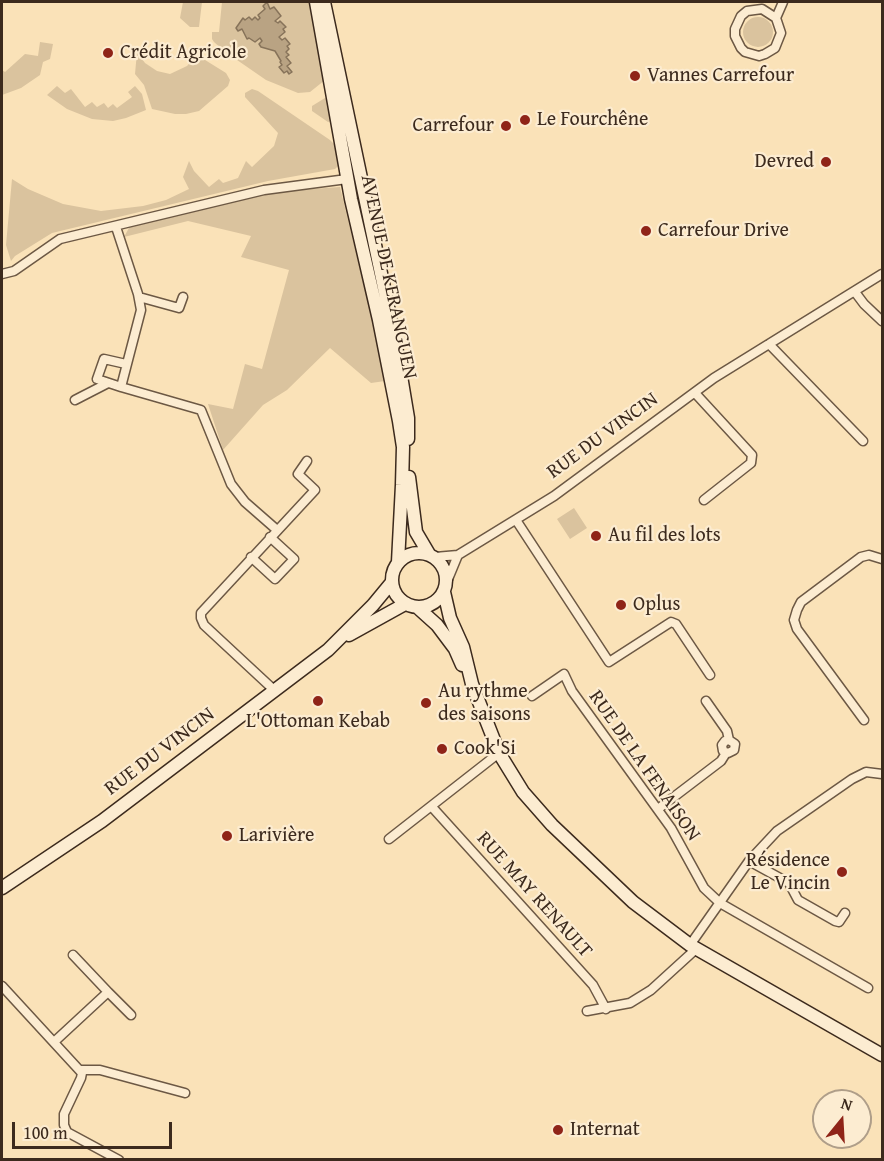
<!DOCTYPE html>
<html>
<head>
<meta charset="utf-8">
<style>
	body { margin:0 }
	#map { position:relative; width:884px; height:1161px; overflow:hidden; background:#fae2b8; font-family:"Gentium Book Plus",serif }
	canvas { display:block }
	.frame { position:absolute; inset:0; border:3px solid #3c2a1d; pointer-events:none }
	.north { position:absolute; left:812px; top:1089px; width:60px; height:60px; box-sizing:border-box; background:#fcecd1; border:2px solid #af9e89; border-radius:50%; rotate:18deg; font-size:16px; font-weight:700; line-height:24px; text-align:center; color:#3c2a1d }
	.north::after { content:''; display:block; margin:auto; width:21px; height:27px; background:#8f2418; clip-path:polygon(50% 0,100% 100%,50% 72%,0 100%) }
	.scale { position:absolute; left:12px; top:1122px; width:160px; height:27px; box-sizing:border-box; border:3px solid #3c2a1d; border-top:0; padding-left:8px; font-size:18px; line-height:21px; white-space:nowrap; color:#3c2a1d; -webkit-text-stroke:4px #fcecd1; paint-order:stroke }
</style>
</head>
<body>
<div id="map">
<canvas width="884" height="1161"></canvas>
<div class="frame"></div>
<div class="north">N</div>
<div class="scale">100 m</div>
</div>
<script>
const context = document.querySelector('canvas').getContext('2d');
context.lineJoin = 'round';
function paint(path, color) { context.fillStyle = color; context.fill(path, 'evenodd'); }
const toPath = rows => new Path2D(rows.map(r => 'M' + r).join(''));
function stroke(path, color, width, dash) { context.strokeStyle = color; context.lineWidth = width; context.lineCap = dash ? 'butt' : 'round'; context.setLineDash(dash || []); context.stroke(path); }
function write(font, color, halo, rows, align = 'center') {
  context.font = font + ' "Gentium Book Plus",serif'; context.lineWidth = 4.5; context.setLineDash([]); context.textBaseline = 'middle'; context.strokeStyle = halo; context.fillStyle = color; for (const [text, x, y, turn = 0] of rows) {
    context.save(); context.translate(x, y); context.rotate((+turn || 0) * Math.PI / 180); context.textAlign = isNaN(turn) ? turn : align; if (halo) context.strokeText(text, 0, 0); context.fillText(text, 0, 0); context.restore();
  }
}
paint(toPath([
	[183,2,202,2,199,27,190,27,180,18],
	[222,2,309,2,325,80,310,92,298,93,266,80,224,51,214,42,212,39,212,32,219,32],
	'743 32a15 15 0 1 1 30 0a15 15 0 1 1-30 0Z',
	[40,42,53,44,50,59,43,62,40,75,21,88,2,95,2,70,5,72,25,54,38,56],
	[137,52,145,63,157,71,170,74,187,66,197,55,226,73,230,80,228,86,199,111,186,114,175,114,152,109,144,85,135,74],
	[57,86,65,93,71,89,85,107,92,102,97,107,104,103,108,108,113,104,117,108,132,97,128,92,135,86,142,94,146,110,126,118,113,121,92,119,67,109,47,95],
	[252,89,258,91,330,140,336,146,338,166,335,169,268,181,52,233,15,256,11,261,6,245,12,179,28,189,63,204,101,211,143,206,166,200,189,189,183,177,189,161,194,171,209,187,219,179,223,183,238,178,246,161,252,167,274,146,278,133,245,97,245,93],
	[325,98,327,99,331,121,328,122,312,111,312,106],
	[340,187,372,319,385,381,371,383,330,348,287,390,263,405,223,450,208,404,233,409,245,364,262,369,289,270,241,257,251,236,188,221,124,237,130,226,270,192],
	[574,508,587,528,570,539,557,519]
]), '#dac39e');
const water = toPath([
	[267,2,270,9,274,7,281,16,275,21,278,23,280,21,286,27,283,29,285,32,279,37,282,40,285,38,290,44,287,46,289,49,286,52,289,55,286,57,291,63,287,66,292,72,289,74,287,71,284,73,279,67,282,65,280,62,281,61,275,51,261,47,259,44,262,41,260,38,255,42,249,38,247,39,242,29,238,31,236,28,243,18,245,20,249,17,252,20,255,17,258,20,260,18,258,15,265,9,263,6,267,2]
]);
paint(water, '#b9a383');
stroke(water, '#87735a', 1.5);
const street = toPath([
	[776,18,762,9,747,11,741,16,735,29,735,36,741,48,745,52,759,56,765,54,775,48,781,33,776,18,783,2],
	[116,227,138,294,141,310,121,387,201,410,231,484,245,502,277,530],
	[2,274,14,271,60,239,264,190,347,179],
	[855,292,864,304,882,321],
	[139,297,179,308,183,297],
	[769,344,863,441],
	[121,387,97,379,104,359,126,364],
	[695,393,752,455,751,463,704,500],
	[75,400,108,383],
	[516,520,609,662,671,622,676,624,710,675],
	[251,557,275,579,294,559,270,537],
	[435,557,458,555,554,496,714,378,882,274],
	[446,584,458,555],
	[274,690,204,625,201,618,201,613,315,490,298,474,307,461],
	[532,696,564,674,572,691,671,828,704,888,720,903,868,988],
	[706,701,727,731,729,740,735,744,734,750,728,753,723,751,722,745,725,741,729,740],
	[864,720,797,629,794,620,797,610,801,602,861,557,869,555,882,559],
	[432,807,593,985,606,1009],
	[658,809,721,761,726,753],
	[389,839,499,753],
	[749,861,789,883,798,900,835,921,839,922,845,913],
	[690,945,749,861,777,831,852,779,866,772,882,774],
	[2,986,82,1073,81,1078,64,1114,64,1125,67,1132,119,1160],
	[108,992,131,1015],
	[587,1011,630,1003,651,990,696,949],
	[54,1042,108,992,73,955],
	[80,1070,100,1070,185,1093]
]);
const secondary = toPath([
	[316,2,351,199,379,320,399,421,403,447,402,485,398,562],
	[324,2,395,340,408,418,408,439],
	[409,477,416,532,429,554],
	'392 580a27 27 0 1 1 54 0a27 27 0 1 1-54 0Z',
	[444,592,450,618,463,647,472,684,499,753,523,792,552,825,633,902,690,945,882,1055],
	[417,607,437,625,455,649,462,665],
	[349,635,405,604],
	[2,888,102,821,328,650,373,605,392,582]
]);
stroke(street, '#6c5844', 11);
stroke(secondary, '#3c2a1d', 15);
stroke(street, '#fcecd1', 8);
stroke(secondary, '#fcecd1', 12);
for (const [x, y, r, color] of [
	[108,53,6,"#8f2418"],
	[635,76,6,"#8f2418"],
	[525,120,6,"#8f2418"],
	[506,126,6,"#8f2418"],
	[826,162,6,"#8f2418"],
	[646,231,6,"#8f2418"],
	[596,536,6,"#8f2418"],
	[621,605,6,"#8f2418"],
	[318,701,6,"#8f2418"],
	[426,703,6,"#8f2418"],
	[442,749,6,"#8f2418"],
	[227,836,6,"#8f2418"],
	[842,872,6,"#8f2418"],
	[558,1130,6,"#8f2418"]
]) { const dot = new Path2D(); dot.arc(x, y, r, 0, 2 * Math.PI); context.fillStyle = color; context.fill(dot); stroke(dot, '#fcecd1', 2); }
write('20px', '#3c2a1d', '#fcecd1', [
	["Crédit Agricole",120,53],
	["Vannes Carrefour",647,76],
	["Le Fourchêne",537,120],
	["Carrefour",494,126,"right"],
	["Devred",814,162,"right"],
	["Carrefour Drive",658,231],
	["Au fil des lots",608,536],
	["Oplus",633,605],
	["Au rythme",438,692],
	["des saisons",438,715],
	["L'Ottoman Kebab",318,722,"center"],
	["Cook'Si",454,749],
	["Larivière",239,836],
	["Résidence",830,861,"right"],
	["Le Vincin",830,884,"right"],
	["Internat",570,1130]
], 'left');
write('20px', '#3c2a1d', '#fcecd1', [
	["AVENUE DE KERANGUEN",388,277,78],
	["RUE DU VINCIN",603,436,-36],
	["RUE DU VINCIN",160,752,-37],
	["RUE DE LA FENAISON",644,766,55],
	["RUE MAY RENAULT",534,895,48]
]);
</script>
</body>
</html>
